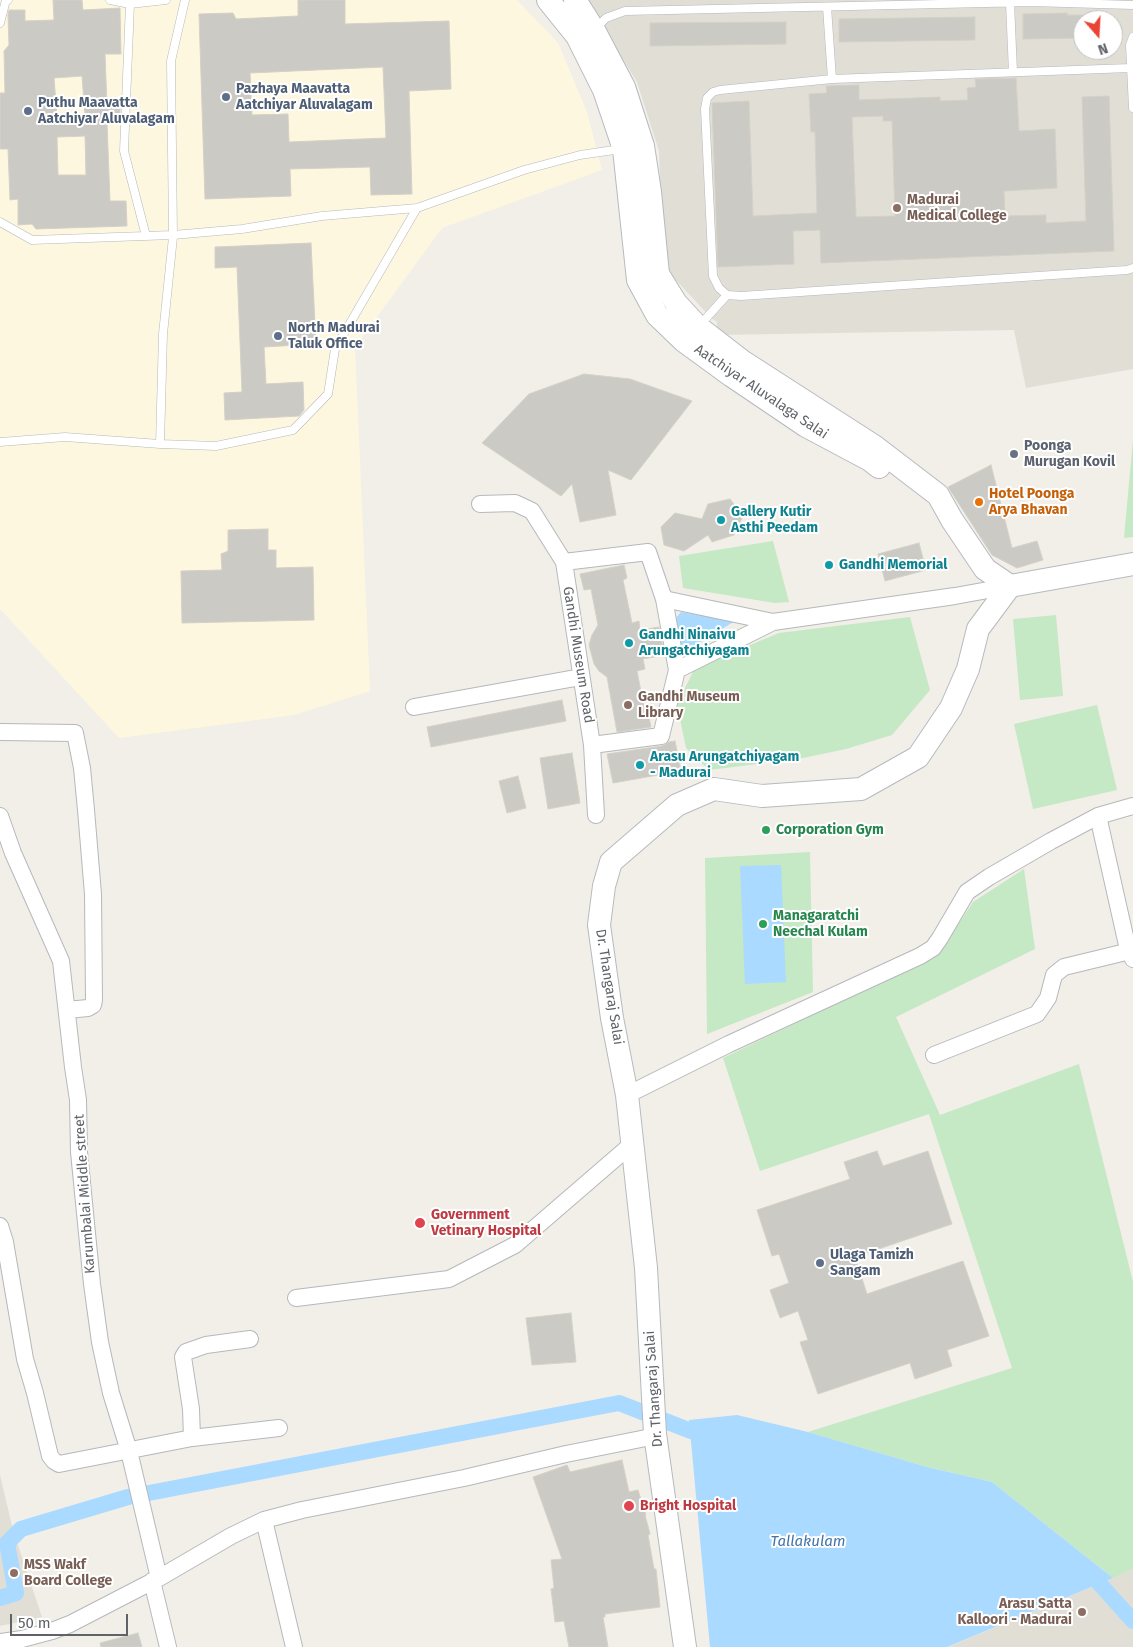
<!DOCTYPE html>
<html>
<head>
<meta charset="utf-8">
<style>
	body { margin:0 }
	#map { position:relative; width:1133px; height:1647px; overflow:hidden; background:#f1efe8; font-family:"Fira Sans",sans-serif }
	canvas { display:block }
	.north { position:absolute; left:1073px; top:10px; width:50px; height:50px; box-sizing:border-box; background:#fff; border:1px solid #bfc1c3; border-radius:50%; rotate:161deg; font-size:14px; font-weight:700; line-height:20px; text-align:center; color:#5f6368 }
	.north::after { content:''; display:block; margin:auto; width:18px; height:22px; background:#ea4335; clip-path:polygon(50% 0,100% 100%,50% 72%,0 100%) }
	.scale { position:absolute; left:10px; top:1614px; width:118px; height:22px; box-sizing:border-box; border:2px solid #5f6368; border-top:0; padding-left:6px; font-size:15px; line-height:18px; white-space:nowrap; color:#5f6368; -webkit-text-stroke:4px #fff; paint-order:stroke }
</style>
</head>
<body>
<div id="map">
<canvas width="1133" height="1647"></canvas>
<div class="north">N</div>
<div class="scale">50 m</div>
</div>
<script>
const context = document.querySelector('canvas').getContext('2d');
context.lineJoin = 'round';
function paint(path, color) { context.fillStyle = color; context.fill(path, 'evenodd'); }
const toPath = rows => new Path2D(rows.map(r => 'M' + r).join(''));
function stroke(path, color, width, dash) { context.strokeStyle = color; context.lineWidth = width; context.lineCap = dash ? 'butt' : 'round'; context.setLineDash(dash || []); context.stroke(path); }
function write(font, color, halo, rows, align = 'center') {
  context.font = font + ' "Fira Sans",sans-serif'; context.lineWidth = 4; context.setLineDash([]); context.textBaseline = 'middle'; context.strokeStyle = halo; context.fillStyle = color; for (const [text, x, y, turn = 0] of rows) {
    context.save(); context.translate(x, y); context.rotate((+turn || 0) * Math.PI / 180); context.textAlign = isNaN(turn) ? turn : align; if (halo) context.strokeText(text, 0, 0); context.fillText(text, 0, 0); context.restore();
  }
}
paint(toPath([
	[0,0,517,0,558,43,587,112,602,170,442,228,355,347,370,691,294,715,119,738,0,609]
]), '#fef7e0');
paint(toPath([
	[586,0,1133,0,1133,369,1026,388,1014,330,717,335,717,322,711,318,663,266,659,151,637,82],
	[1083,20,1113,20,1113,50,1083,50],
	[0,1475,13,1530,42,1617,0,1626],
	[1133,1569,1133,1647,948,1647,1113,1578]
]), '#e1ded6');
paint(toPath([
	[1133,439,1133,537,1124,538],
	[773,541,789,602,775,603,683,588,679,556],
	[1056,615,1063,696,1020,700,1013,619],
	[910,617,930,690,892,735,846,749,798,759,709,770,686,748,677,704,695,668,779,633],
	[1097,705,1117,790,1033,809,1014,724],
	[810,852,813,992,707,1034,705,858],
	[1024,869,1035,949,896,1017,940,1115,1079,1064,1133,1282,1133,1569,1113,1578,992,1482,927,1467,808,1432,1012,1368,929,1114,760,1171,723,1058,938,955,973,902]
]), '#c5e8c5');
paint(toPath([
	[681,612,735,621,689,649,682,647,675,619],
	[781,865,786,982,745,984,740,866],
	[737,1415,808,1432,927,1467,992,1482,1113,1578,947,1647,710,1647,689,1420]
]), '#aadaff');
stroke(toPath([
	[1084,1567,1089,1572,1133,1621],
	[0,1598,16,1593,7,1543,21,1529,128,1497,619,1403,691,1431,712,1434]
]), '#aadaff', 16);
const building = toPath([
	[53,0,82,0,83,10,120,8,121,54,105,54,107,106,120,107,120,122,107,123,110,201,126,201,127,226,36,229,32,224,18,225,18,199,10,200,8,149,0,149,0,93,5,93,4,51,9,45,8,15,9,10,25,10,25,21,54,20,53,0],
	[82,76,85,115,57,117,54,78,82,76],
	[85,136,86,175,58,175,57,137,85,136],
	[298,0,345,0,345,24,449,21,451,89,409,91,412,194,371,195,370,167,290,169,291,196,205,199,199,14,233,13,236,19,298,16,298,0],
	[383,67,386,138,289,142,288,114,252,115,250,73,383,67],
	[1067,13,1067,15,1083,15,1083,38,1023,39,1023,14,1067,13],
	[975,17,975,40,839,42,839,19,975,17],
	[786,22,786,44,650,46,650,23,786,22],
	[1016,78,1019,131,1055,129,1057,188,1004,191,1005,216,1046,215,1046,223,1086,221,1082,97,1109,96,1114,251,821,263,820,230,793,231,794,264,718,267,712,103,749,101,753,216,817,213,815,132,811,132,809,94,827,93,826,86,859,85,859,100,940,97,940,101,968,100,967,88,976,87,975,79,1016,78],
	[883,116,883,121,892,121,895,216,856,217,852,117,883,116],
	[311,243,316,344,264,347,266,384,303,382,304,410,299,416,225,420,224,393,242,392,237,267,215,268,215,247,311,243],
	[584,374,630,379,692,401,631,480,608,470,616,515,580,522,572,484,561,496,482,443,529,394,584,374],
	[991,465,1012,548,1037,541,1043,560,1017,568,992,555,948,487,991,465],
	[730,499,743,516,734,535,712,542,708,535,684,551,664,545,661,527,675,513,702,519,708,504,730,499],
	[268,529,268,550,276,550,276,568,313,567,314,620,182,623,181,571,222,570,221,554,228,551,228,530,268,529],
	[919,543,926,570,885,581,878,554,919,543],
	[624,565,627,578,623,580,632,623,639,621,640,630,659,627,664,655,643,659,645,669,637,671,645,712,648,712,651,727,617,732,607,677,599,671,594,664,589,645,592,635,598,625,591,589,584,590,580,574,624,565],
	[562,700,566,721,431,747,427,727,562,700],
	[675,741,681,771,613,783,607,754,662,746,669,742,675,741],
	[572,753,580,803,548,809,540,758,572,753],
	[518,776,526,808,507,813,499,781,518,776],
	[877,1151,883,1166,928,1151,952,1224,855,1257,867,1294,963,1261,989,1336,947,1350,952,1366,915,1379,910,1363,818,1394,800,1342,808,1340,798,1311,780,1318,770,1290,789,1283,779,1254,772,1256,757,1210,850,1179,844,1162,877,1151],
	[571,1313,576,1362,532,1365,526,1318,571,1313],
	[622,1460,629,1492,638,1490,646,1515,645,1515,650,1534,648,1535,654,1569,656,1569,660,1607,605,1614,605,1617,603,1617,608,1647,569,1647,564,1621,555,1622,551,1589,554,1588,551,1560,562,1559,533,1477,567,1465,570,1472,622,1460],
	[138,1633,142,1647,101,1647,100,1643,138,1633]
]);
paint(building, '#cccac5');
stroke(building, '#d6d1c6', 1);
const lane = toPath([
	[110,0,130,4,124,151,146,236],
	[1010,3,1013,72],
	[130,4,166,0],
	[827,7,832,79],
	[0,23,6,0,8,0],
	[596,28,606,18,625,11,1031,2,1133,5],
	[1133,37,1130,45,1133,108],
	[0,222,32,240,173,235,242,229,322,216,417,208,524,170,580,155,621,149],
	[727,295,719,288,713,276,705,109,707,98,713,92,720,90,832,79,1130,68],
	[700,325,727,295,741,296,1127,270,1133,268],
	[0,442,65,437,160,444,163,334,173,237,171,61,185,0],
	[160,444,216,446,293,430,328,394,335,349,417,208]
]);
const street = toPath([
	[480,504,515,503,532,511,564,562],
	[664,599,773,622,677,670,661,736,592,745,564,562,648,552,664,599,677,670],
	[773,622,955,596,1010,586],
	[414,707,581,677],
	[0,732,75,733,82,768,86,810,93,894,94,1000,93,1005,88,1008,67,1010],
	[592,745,596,815],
	[0,816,13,853,61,961,73,1067,78,1100,79,1152,92,1284,100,1342,111,1393,129,1451,159,1578],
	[1098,816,1127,945,1133,959],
	[934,1055,1037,1014,1048,998,1054,975,1064,967,1130,951],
	[627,1095,729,1044,920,956,933,948,940,938,967,892,989,877,1051,841,1098,816,1133,806],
	[0,1226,5,1242,25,1359,35,1393,50,1456,54,1461,59,1464,192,1438,191,1409,183,1357,186,1352,206,1345,250,1339],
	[296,1298,449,1279,515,1245,632,1144],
	[192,1438,279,1428],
	[264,1520,294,1647],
	[152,1581,168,1647],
	[0,1642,22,1639,52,1631,70,1624,159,1578,231,1536,264,1520,302,1510,464,1478,566,1454,656,1436]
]);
const secondary = toPath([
	[548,0,577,36,604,90,624,149,638,280,657,315,684,341,732,376,806,426,870,460,879,467],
	[575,0,594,30,624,87,643,146,650,192,658,274,676,303,698,327,742,361,874,446,938,495,952,520,985,569,1010,586],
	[1010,586,1133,564],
	[685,1647,655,1434,646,1268,627,1095,612,1018,599,925,604,886,611,862,677,805,714,789,762,796,861,789,918,757,951,708,968,669,978,629,1010,586]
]);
stroke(lane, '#b5b8bc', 9);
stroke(street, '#b5b8bc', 18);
stroke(secondary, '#b6babf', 24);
stroke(lane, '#fff', 8);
stroke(street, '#fff', 16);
stroke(secondary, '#fff', 22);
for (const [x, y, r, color] of [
	[226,97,5,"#5c6f8a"],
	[28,111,5,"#5c6f8a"],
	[897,208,5,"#8d6e63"],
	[278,336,5,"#5c6f8a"],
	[1014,454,5,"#6b7280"],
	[979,502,5,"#e8710a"],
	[721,520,5,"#0f9aa8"],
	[829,565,5,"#0f9aa8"],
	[629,643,5,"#0f9aa8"],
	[628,705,5,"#8d6e63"],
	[640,765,5,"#0f9aa8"],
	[766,830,5,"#2e9e5b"],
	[763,924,5,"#2e9e5b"],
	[420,1223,6,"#e0444e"],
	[820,1263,5,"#5c6f8a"],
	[629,1506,6,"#e0444e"],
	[14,1573,5,"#8d6e63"],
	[1082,1612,5,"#8d6e63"]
]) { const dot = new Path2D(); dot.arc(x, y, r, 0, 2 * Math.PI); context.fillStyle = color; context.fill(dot); stroke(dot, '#fff', 2); }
write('bold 14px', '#4e5e75', '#fff', [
	["Pazhaya Maavatta",236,89],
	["Aatchiyar Aluvalagam",236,105],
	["Puthu Maavatta",38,103],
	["Aatchiyar Aluvalagam",38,119],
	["North Madurai",288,328],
	["Taluk Office",288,344],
	["Ulaga Tamizh",830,1255],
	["Sangam",830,1271]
], 'left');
write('bold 14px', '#785e54', '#fff', [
	["Madurai",907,200],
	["Medical College",907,216],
	["Gandhi Museum",638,697],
	["Library",638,713],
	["MSS Wakf",24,1565],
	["Board College",24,1581],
	["Arasu Satta",1072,1604,"right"],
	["Kalloori - Madurai",1072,1620,"right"]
], 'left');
write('14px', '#5f6368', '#fff', [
	["Aatchiyar Aluvalaga Salai",761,392,34],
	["Gandhi Museum Road",578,655,81],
	["Dr. Thangaraj Salai",609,987,81],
	["Karumbalai Middle street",85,1194,-94],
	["Dr. Thangaraj Salai",654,1389,-94]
]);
write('bold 14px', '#5b616d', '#fff', [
	["Poonga",1024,446],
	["Murugan Kovil",1024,462]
], 'left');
write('bold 14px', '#c56008', '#fff', [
	["Hotel Poonga",989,494],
	["Arya Bhavan",989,510]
], 'left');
write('bold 14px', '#0d838f', '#fff', [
	["Gallery Kutir",731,512],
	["Asthi Peedam",731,528],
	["Gandhi Memorial",839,565],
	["Gandhi Ninaivu",639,635],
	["Arungatchiyagam",639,651],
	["Arasu Arungatchiyagam",650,757],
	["- Madurai",650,773]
], 'left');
write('bold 14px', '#27864d', '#fff', [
	["Corporation Gym",776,830],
	["Managaratchi",773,916],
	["Neechal Kulam",773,932]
], 'left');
write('bold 14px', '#be3a42', '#fff', [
	["Government",431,1215],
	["Vetinary Hospital",431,1231],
	["Bright Hospital",640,1506]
], 'left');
write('italic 15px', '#4174aa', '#fff', [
	["Tallakulam",808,1542]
]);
</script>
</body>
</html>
